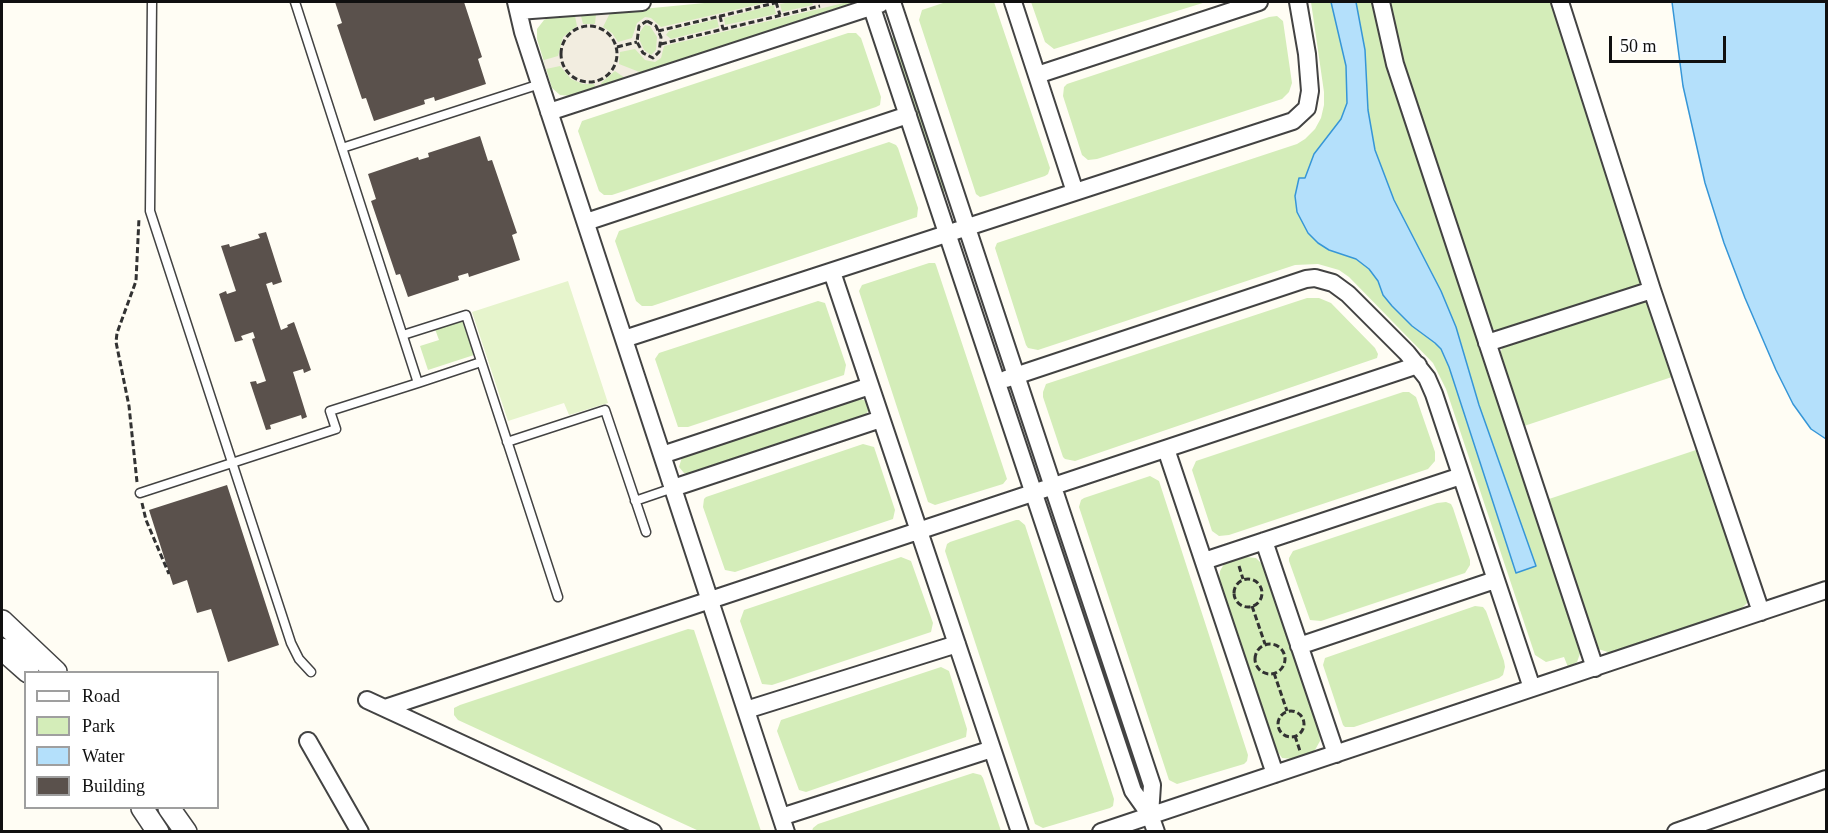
<!DOCTYPE html>
<html>
<head>
<meta charset="utf-8">
<style>
	body { margin:0 }
	#map { position:relative; width:1828px; height:833px; overflow:hidden; background:#fffdf4; font-family:Georgia,serif }
	canvas { display:block }
	.frame { position:absolute; inset:0; border:3px solid #101010; pointer-events:none }
	.legend { position:absolute; left:24px; top:671px; width:195px; height:138px; box-sizing:border-box; background:#fff; border:2px solid #9f9f9f; margin:0; padding:8px 10px; list-style:none; font-size:18px; color:#101010 }
	.legend li { display:flex; align-items:center; gap:12px; height:30px }
	.legend b { width:30px; border:2px solid #9f9f9f }
	.scale { position:absolute; left:1609px; top:36px; width:117px; height:27px; box-sizing:border-box; border:3px solid #101010; border-top:0; padding-left:8px; font-size:18px; line-height:21px; white-space:nowrap; color:#101010; -webkit-text-stroke:4px #fff; paint-order:stroke }
</style>
</head>
<body>
<div id="map">
<canvas width="1828" height="833"></canvas>
<div class="frame"></div>
<ul class="legend">
<li><b style="height:8px;background:#fff"></b>Road</li>
<li><b style="height:16px;background:#d4edb9"></b>Park</li>
<li><b style="height:16px;background:#b4e0fb"></b>Water</li>
<li><b style="height:16px;background:#5a514c"></b>Building</li>
</ul>
<div class="scale">50 m</div>
</div>
<script>
const context = document.querySelector('canvas').getContext('2d');
context.lineJoin = 'round';
function paint(path, color) { context.fillStyle = color; context.fill(path, 'evenodd'); }
const toPath = rows => new Path2D(rows.map(r => 'M' + r).join(''));
function stroke(path, color, width, dash) { context.strokeStyle = color; context.lineWidth = width; context.lineCap = dash ? 'butt' : 'round'; context.setLineDash(dash || []); context.stroke(path); }
paint(toPath([
	[715,2,855,2,572,96,560,95,552,88,537,39,537,29,544,20,548,18],
	[946,2,994,2,1050,168,1048,174,1045,176,984,196,980,197,976,194,919,20,922,10],
	[1031,2,1206,2,1054,49,1045,42],
	[1311,2,1374,2,1581,651,1577,662,1568,667,1564,657,1546,662,1535,655,1446,389,1433,363,1349,277,1339,270,1318,264,1295,265,1038,350,1028,348,1026,345,995,248,997,243,1297,144,1305,139,1315,129,1321,118,1324,105,1324,92],
	[1387,2,1552,2,1640,273,1640,283,1637,287,1501,332,1490,328,1402,69],
	[1277,16,1283,21,1292,83,1289,92,1282,99,1097,159,1088,160,1082,155,1063,96,1064,87,1067,84,1269,17],
	[848,33,856,33,861,38,881,97,880,105,876,107,612,195,604,195,599,191,578,131,582,121],
	[895,37,946,191,941,193,890,38],
	[889,142,896,145,898,148,918,208,917,217,652,306,642,306,636,301,615,241,619,231],
	[929,263,935,263,936,265,1007,479,1003,484,935,505,928,502,859,291,862,285],
	[1307,298,1319,298,1331,303,1375,348,1378,354,1377,358,1075,461,1065,459,1063,457,1043,397,1043,392,1046,384],
	[818,301,825,303,846,365,844,375,688,427,678,427,655,359,659,353],
	[1641,301,1650,304,1675,376,1521,427,1499,356,1503,346],
	[462,320,474,355,428,370,420,346,439,340,435,329],
	[1403,392,1409,392,1416,397,1435,452,1435,461,1428,469,1229,535,1219,536,1212,531,1192,470,1196,461],
	[857,398,867,401,870,408,866,414,863,416,691,473,684,473,679,467,682,457],
	[863,444,874,447,895,510,893,519,735,572,725,570,703,507,704,499,706,497],
	[1699,449,1748,598,1747,603,1739,611,1618,652,1611,653,1598,649,1594,644,1546,500],
	[1150,476,1159,481,1248,755,1247,761,1244,764,1177,784,1169,780,1079,507,1081,500,1084,498],
	[1446,502,1451,504,1453,508,1470,560,1470,565,1465,573,1321,621,1310,620,1289,561,1289,558,1293,551,1437,503],
	[1016,520,1019,520,1025,525,1114,799,1113,806,1110,808,1043,828,1035,824,945,551,947,544,950,542],
	[901,557,911,561,933,623,931,632,772,685,762,684,740,621,744,610],
	[1246,557,1256,558,1264,566,1319,730,1320,741,1315,750,1312,754,1294,759,1282,758,1274,746,1219,582,1220,571,1224,564],
	[1475,606,1483,607,1486,611,1504,661,1505,667,1503,675,1499,678,1354,727,1345,727,1343,725,1323,665,1325,658],
	[688,629,694,630,761,831,699,831,458,720,454,715,454,708,460,705],
	[941,667,949,671,967,729,966,737,806,792,799,790,777,731,781,720],
	[973,773,981,775,983,778,1001,831,812,831,813,828,818,824]
]), '#d4edb9');
paint(toPath([
	[568,281,608,403,569,415,564,403,508,421,472,312]
]), '#e6f4cc');
paint(toPath([
	[769,2,791,2,780,4,782,12,813,5,812,2,848,2,664,46,661,58,655,62,645,60,635,49,620,52,619,64,642,73,625,78,615,71,601,83,602,86,596,88,594,84,583,84,571,79,560,66,546,69,544,60,558,56,563,37,577,26,575,16,581,16,583,24,595,24,596,14,610,13,603,27,612,33,618,42,632,38,637,23,645,17,651,18,661,27],
	[774,5,776,14,725,25,724,18],
	[717,19,719,27,671,39,666,35,669,31],
	[645,25,650,26,657,37,656,50,651,55,644,50,640,41,640,32]
]), '#f2ede0');
const water = toPath([
	[1331,2,1356,2,1365,50,1368,110,1375,150,1394,200,1441,291,1456,327,1479,405,1536,566,1516,573,1449,367,1441,349,1435,343,1412,326,1392,306,1383,295,1378,281,1369,269,1356,259,1329,250,1318,243,1308,233,1297,212,1295,196,1299,178,1305,178,1314,154,1341,119,1347,103,1346,66,1331,2],
	[1672,2,1826,2,1826,439,1811,429,1793,404,1776,370,1745,298,1724,243,1705,183,1683,86,1672,2]
]);
paint(water, '#b4e0fb');
stroke(water, '#3696d7', 1.5);
paint(toPath([
	[335,2,464,2,482,57,478,59,486,84,435,101,434,97,424,100,425,104,374,121,366,98,362,99,337,25,342,23],
	[480,136,488,161,492,160,517,233,512,235,520,260,469,277,468,273,458,276,459,280,408,297,400,274,396,275,371,201,376,199,368,174,418,157,419,160,429,157,428,153],
	[266,232,282,282,273,285,272,282,266,284,281,330,288,327,287,325,294,322,311,370,304,373,303,369,293,372,307,417,302,419,301,415,270,425,271,429,266,430,250,382,256,381,257,384,266,381,252,339,255,338,253,332,241,336,243,340,235,342,219,294,226,291,227,294,236,291,221,246,229,244,230,247,260,238,258,234],
	[227,485,279,645,228,662,211,609,197,613,187,580,173,585,149,510]
]), '#5a514c');
const service = toPath([
	[152,2,150,211,291,643,299,659,311,672],
	[342,148,540,84],
	[403,335,466,315,558,597],
	[418,383,481,362],
	[507,442,605,410,646,532],
	[140,493,336,429,330,411,418,383,295,2],
	[635,501,673,488]
]);
const minor = toPath([
	[516,2,523,32,540,84,786,832],
	[870,2,1133,791,1150,815,1156,832],
	[892,2,1152,785,1150,815],
	[1013,2,1075,192],
	[1381,2,1395,64,1595,668],
	[1560,2,1652,290,1761,612],
	[518,11,642,2],
	[1037,75,1259,2],
	[549,112,880,4],
	[586,222,908,115],
	[832,272,1020,832],
	[624,339,1293,121,1307,108,1310,91,1307,54,1298,2],
	[1487,343,1652,290],
	[1006,379,1306,279,1315,278,1333,283,1348,294,1407,353,1427,378,1434,394,1532,688],
	[1166,449,1275,774],
	[662,455,870,386],
	[673,488,881,419],
	[1264,541,1336,754],
	[1204,561,1461,476],
	[1299,646,1495,580],
	[367,700,653,832],
	[385,708,1418,365],
	[746,710,957,644],
	[308,741,360,832],
	[781,817,992,749],
	[1101,832,1826,590],
	[1676,832,1826,779]
]);
const tertiary = toPath([
	[2,621,56,672],
	[2,649,28,672],
	[142,808,158,832],
	[169,808,186,832]
]);
stroke(service, '#434343', 11);
stroke(minor, '#434343', 20);
stroke(tertiary, '#434343', 24);
stroke(toPath([
	[776,2,780,15],
	[720,16,723,29],
	[647,21,656,26,661,37,659,52,653,58,643,53,637,42,639,26,647,21],
	'561 54a28 28 0 1 1 56 0a28 28 0 1 1-56 0Z',
	[658,31,779,2],
	[661,44,820,6],
	[617,47,637,42],
	[137,482,129,406,116,342,117,333,136,281,139,218],
	[142,503,146,520,169,574],
	[1239,566,1243,579],
	'1234 593a14 14 0 1 1 28 0a14 14 0 1 1-28 0Z',
	[1252,606,1265,644],
	'1255 659a15 15 0 1 1 30 0a15 15 0 1 1-30 0Z',
	[1274,673,1287,711],
	'1278 724a13 13 0 1 1 26 0a13 13 0 1 1-26 0Z',
	[1295,736,1300,751]
]), '#323232', 3, [6, 3]);
stroke(service, '#fff', 8);
stroke(minor, '#fff', 16);
stroke(tertiary, '#fff', 21);
</script>
</body>
</html>
